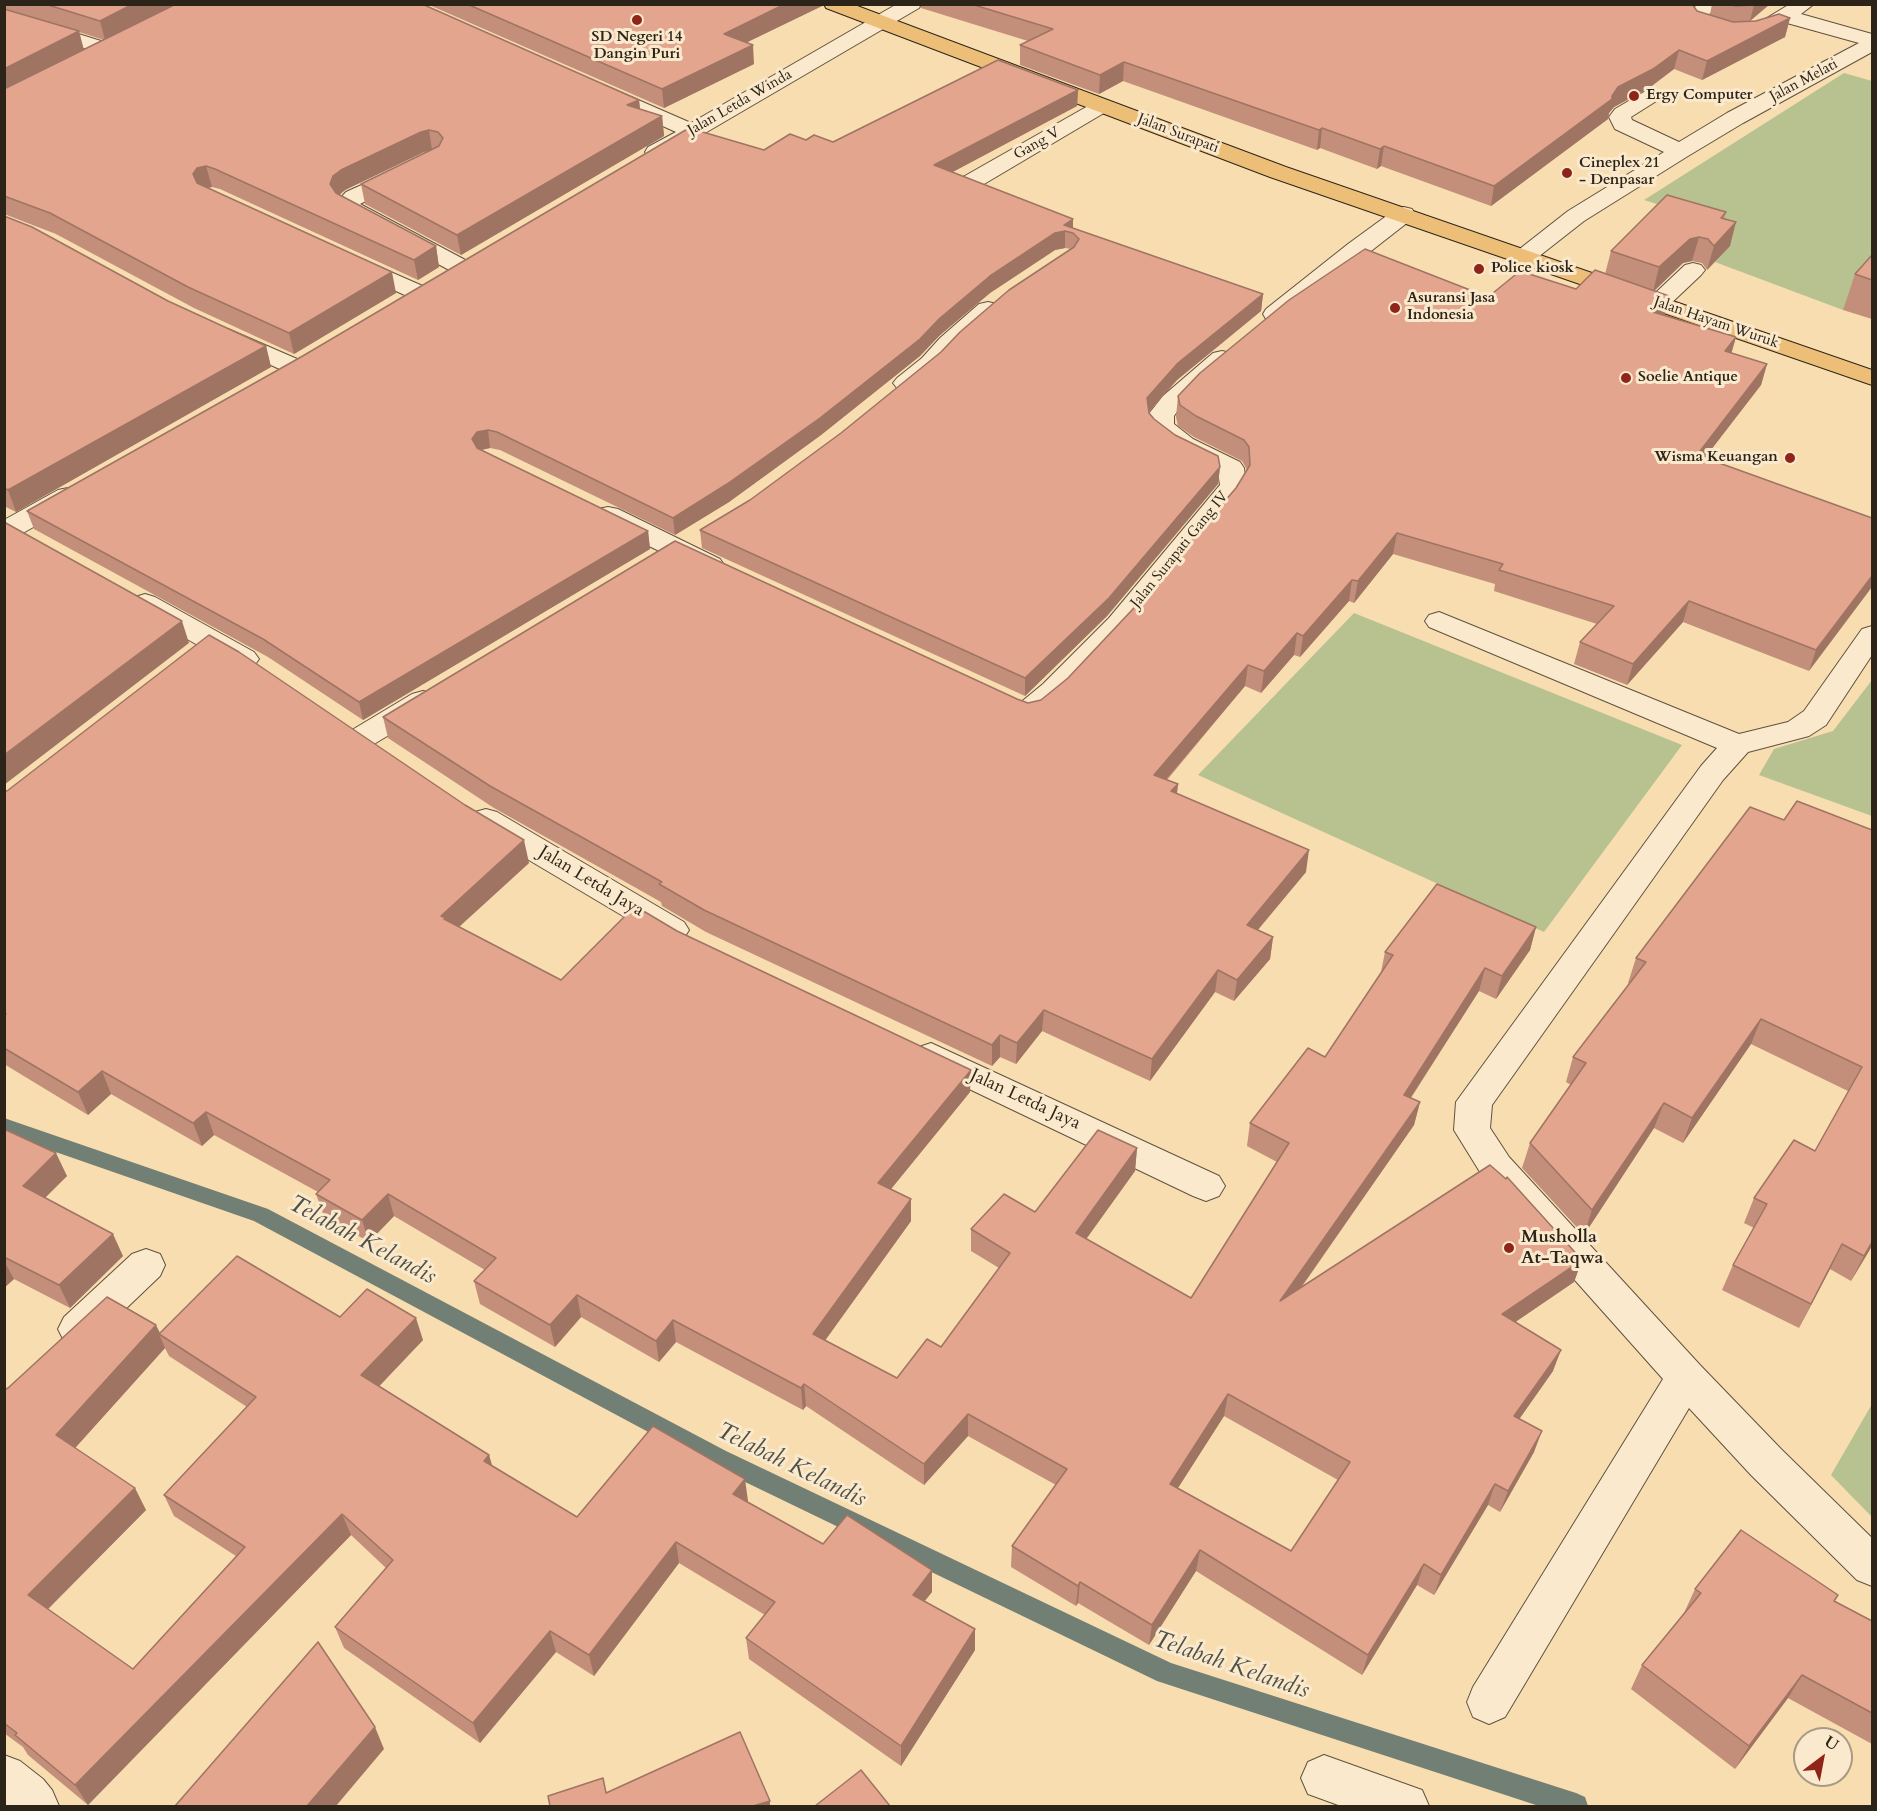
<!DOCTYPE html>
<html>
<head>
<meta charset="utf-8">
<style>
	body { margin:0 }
	#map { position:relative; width:1877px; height:1811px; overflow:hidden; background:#f7ddb0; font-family:Cardo,serif }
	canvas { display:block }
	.frame { position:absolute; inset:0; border:6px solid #2d2419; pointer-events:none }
	.north { position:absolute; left:1793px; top:1727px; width:60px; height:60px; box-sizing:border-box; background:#fae9cc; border:2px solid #a89a84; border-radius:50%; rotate:32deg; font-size:16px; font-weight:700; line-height:24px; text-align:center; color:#2d2419 }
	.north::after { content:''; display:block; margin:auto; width:21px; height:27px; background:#8f2418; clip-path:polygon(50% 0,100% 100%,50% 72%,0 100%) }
</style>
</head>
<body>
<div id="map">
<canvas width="1877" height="1811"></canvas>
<div class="frame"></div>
<div class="north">U</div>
</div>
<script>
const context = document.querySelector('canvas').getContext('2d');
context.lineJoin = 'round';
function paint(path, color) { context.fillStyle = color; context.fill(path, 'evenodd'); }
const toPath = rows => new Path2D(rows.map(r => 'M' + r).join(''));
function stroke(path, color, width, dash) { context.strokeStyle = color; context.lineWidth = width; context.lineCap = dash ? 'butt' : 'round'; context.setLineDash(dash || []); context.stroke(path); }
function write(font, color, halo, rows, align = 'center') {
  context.font = font + ' Cardo,serif'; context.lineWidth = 6; context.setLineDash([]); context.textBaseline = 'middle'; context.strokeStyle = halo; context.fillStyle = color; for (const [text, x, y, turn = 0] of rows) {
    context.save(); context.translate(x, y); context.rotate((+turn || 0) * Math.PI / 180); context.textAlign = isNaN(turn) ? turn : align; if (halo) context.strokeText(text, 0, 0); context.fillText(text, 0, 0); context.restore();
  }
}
paint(toPath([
	[1844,73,1872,81,1872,278,1843,310,1715,262,1729,246,1692,215,1644,200],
	[1354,613,1682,745,1544,932,1198,775],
	[1872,680,1872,816,1759,775,1774,749,1833,731],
	[1872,1404,1872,1517,1831,1475]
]), '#b7c290');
paint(toPath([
	[4,1118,268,1209,726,1451,1171,1663,1576,1793,1585,1797,1588,1806,1539,1806,1157,1681,710,1465,254,1221,4,1134,4,1118]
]), '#717f74');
const minor = toPath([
	[897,4,921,4,919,8,664,157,656,159,648,157,645,152,648,147,676,132,592,94,589,90,592,86,599,84,606,86,691,123,897,4],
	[1698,4,1720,4,1705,18,1730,27,1742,28,1757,24,1790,4,1814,4,1801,14,1872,34,1872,52,1743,123,1688,156,1584,221,1533,261,1525,263,1517,261,1513,256,1517,251,1568,211,1664,152,1615,129,1609,117,1615,109,1644,92,1651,90,1658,92,1661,96,1658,100,1631,117,1632,120,1679,142,1727,113,1859,43,1787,23,1771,32,1750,38,1728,39,1693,28,1688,23,1685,19,1686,15,1698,4],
	[4,11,114,45,117,49,114,53,107,55,4,24,4,11],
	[1102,100,1109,102,1113,106,1109,110,979,187,971,189,963,187,960,182,963,177,1095,102,1102,100],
	[404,166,412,168,415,173,412,178,360,204,469,262,473,267,469,272,461,274,453,272,341,212,338,207,336,203,346,192,404,166],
	[1404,207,1412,209,1415,214,1412,219,1284,319,1275,321,1266,319,1263,314,1266,309,1348,244,1396,209,1404,207],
	[354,256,425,287,429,292,425,297,417,299,409,297,346,268,342,263,346,258,354,256],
	[1693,263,1701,265,1705,270,1701,275,1666,308,1658,310,1650,308,1646,303,1650,298,1685,265,1693,263],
	[988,302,997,304,1000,309,997,314,958,348,940,368,915,388,906,391,897,388,893,383,897,378,922,358,940,338,979,304,988,302],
	[228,329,304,362,307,367,304,372,295,374,286,372,219,341,216,336,219,331,228,329],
	[1222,351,1231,353,1234,358,1181,406,1174,416,1174,424,1193,439,1240,462,1244,468,1246,485,1232,508,1129,630,1065,698,1042,717,1031,720,1020,717,1016,710,1020,703,1043,684,1109,618,1220,485,1218,472,1175,451,1154,435,1148,424,1148,415,1163,396,1213,353,1222,351],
	[68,488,78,490,81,496,78,502,14,538,4,540,4,520,58,490,68,488],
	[608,507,618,509,720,559,724,565,720,571,710,573,700,571,598,521,594,515,598,509,608,507],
	[145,594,155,597,254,652,259,659,254,666,244,668,234,666,135,609,131,603,135,597,145,594],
	[1439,612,1739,734,1788,722,1804,711,1862,629,1872,626,1872,655,1826,725,1809,736,1748,752,1723,780,1492,1105,1490,1128,1509,1157,1700,1365,1781,1449,1872,1538,1872,1586,1857,1580,1751,1475,1689,1408,1505,1717,1489,1724,1473,1717,1467,1702,1473,1687,1663,1379,1483,1177,1454,1130,1456,1102,1701,766,1717,748,1429,627,1425,621,1429,615,1439,612],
	[423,691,434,694,438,701,434,708,374,744,363,747,352,744,348,737,352,730,412,694,423,691],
	[486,809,497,812,684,922,689,930,684,938,672,942,660,938,475,828,470,820,475,812,486,809],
	[931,1043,1219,1176,1225,1186,1219,1196,1206,1201,1193,1196,919,1065,913,1056,919,1047,931,1043],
	[146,1249,160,1254,165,1265,160,1276,92,1341,78,1346,64,1341,58,1329,64,1317,132,1254,146,1249],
	[4,1755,20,1761,43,1779,52,1790,59,1806,4,1806,4,1755],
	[1324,1755,1422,1790,1429,1806,1341,1806,1308,1794,1301,1778,1308,1762,1324,1755]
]);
const major = toPath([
	[824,4,852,4,1286,167,1872,370,1872,385,1270,177,826,8,824,4]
]);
stroke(minor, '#60523f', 2);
stroke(major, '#2d2419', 2);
paint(minor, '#fae9cc');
paint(major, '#ecbe78');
paint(toPath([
	[4,4,422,4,639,100,640,109,662,116,664,136,461,255,365,204,361,184,428,151,424,152,345,190,339,195,436,246,439,267,418,280,220,189,212,187,208,188,396,293,294,354,194,308,56,234,4,214],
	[79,32,104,40,84,50],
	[427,4,822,4,822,6,747,42,754,64,664,108],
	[921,4,1694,4,1693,6,1697,11,1710,15,1712,4,1770,4,1750,21,1790,18,1785,37,1702,80,1674,69,1649,88,1614,107,1609,113,1608,119,1491,206,1381,166,1377,169,1320,148,1317,150,1123,81,1099,94,1020,65,1020,45,1028,41,921,8],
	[1078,90,1077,106,952,172,1073,228,1263,294,1261,311,1177,380,1149,412,1154,419,1220,467,1218,484,1107,616,1025,696,702,548,700,530,750,500,841,433,1071,249,1065,248,1055,250,990,293,939,336,920,356,821,435,729,502,675,535,500,450,490,448,481,450,648,531,650,549,363,720,268,657,34,529,27,511,764,150,806,140,833,142],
	[1726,212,1724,219,1730,246,1707,270,1702,263,1692,261,1683,263,1655,290,1664,316,1736,337,1731,353,1767,364,1761,385,1704,458,1872,518,1809,671,1683,622,1627,685,1574,664,1580,642,1597,624,1494,591,1495,584,1393,554,1354,603,1349,601,1300,657,1294,655,1261,693,1245,686,1167,780,1178,784,1177,794,1306,872,1258,930,1273,937,1270,959,1234,1001,1215,992,1150,1081,1042,1031,1016,1064,1000,1057,992,1066,706,932,662,906,661,902,494,808,388,738,383,717,1017,699,1028,703,1041,700,1068,678,1132,610,1236,488,1247,471,1246,468,1242,461,1194,437,1178,426,1176,417,1178,396,1488,297,1576,289,1605,274,1611,251],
	[4,216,168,301,266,346,271,367,16,512,4,506],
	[1872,255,1872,319,1843,310,1855,274],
	[4,791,529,863,459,927,561,980,677,931,970,1092,891,1189,911,1199,911,1221,825,1340,897,1378,941,1347,999,1268,971,1251,971,1229,1035,1212,1137,1148,1135,1171,1086,1239,1191,1298,1277,1162,1247,1146,1250,1123,1325,1057,1381,972,1385,952,1536,927,1530,950,1496,999,1479,991,1411,1098,1420,1102,1414,1125,1301,1288,1582,1260,1574,1282,1515,1322,1553,1371,1519,1419,1534,1452,1500,1512,1488,1505,1434,1595,1417,1585,1362,1675,1196,1571,1149,1645,1078,1603,1076,1606,1011,1567,1012,1546,1056,1485,968,1436,924,1485,806,1406,803,1410,676,1342,659,1362,581,1317,555,1347,480,1304,474,1281,485,1270,394,1216,369,1242,324,1216,316,1194,318,1192,214,1135,202,1146,111,1094,88,1115,4,1064],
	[1224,1416,1338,1480,1291,1551,1178,1488],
	[1784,820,1872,830,1872,1246,1851,1281,1830,1269,1799,1328,1722,1290,1733,1265,1754,1228,1744,1223,1754,1198,1815,1151,1848,1091,1751,1044,1683,1143,1654,1128,1584,1235,1522,1168,1530,1143,1571,1085,1566,1082,1573,1057,1629,984,1628,983,1636,958],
	[4,1129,67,1176,45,1197,123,1256,70,1308,14,1279,4,1288],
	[340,1317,423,1340,379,1386,489,1455,492,1465,577,1517,748,1501,747,1502,823,1544,932,1570,932,1592,924,1601,975,1629,975,1650,901,1766,749,1659,746,1638,765,1615,679,1563,594,1676,556,1652,480,1743,344,1648,335,1627,386,1568,351,1535,88,1805,28,1755,23,1747,4,1733,4,1390,160,1333],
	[165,1348,169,1356,247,1407,164,1495,174,1516,236,1556,133,1669,48,1609,146,1510,75,1448],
	[1695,1589,1835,1601,1872,1621,1872,1744,1788,1698,1735,1769,1631,1689,1642,1665,1684,1614,1684,1613]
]), '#c38e7a');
paint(toPath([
	[133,4,177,4,105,40,100,21],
	[785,4,822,4,822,6,725,53,724,34],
	[1752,4,1770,4,1750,21,1754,5],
	[1790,18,1785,37,1702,80,1707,61],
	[79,31,84,51,4,92,4,69],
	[753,45,754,64,664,108,662,89],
	[1679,50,1674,69,1649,88,1614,107,1609,113,1608,119,1491,206,1494,186,1612,96,1618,87],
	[1124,62,1123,81,1099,94,1100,75],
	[1078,90,1077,106,934,182,934,165],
	[639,100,641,119,627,105],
	[662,116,664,136,461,255,457,235],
	[1322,128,1320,148,1317,150,1319,130],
	[429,130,432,150,424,152,345,190,338,196,330,184,333,176,341,170,421,132],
	[1384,146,1381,166,1377,169,1380,149],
	[206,166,212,187,202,189,198,195,193,174,197,168],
	[1073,219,1073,233,1065,231,1065,248,1055,250,990,293,939,336,920,356,821,435,729,502,675,535,673,518,939,319,990,276],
	[1736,222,1730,246,1707,270,1714,246],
	[1699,237,1692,261,1683,263,1653,292,1659,267,1690,239],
	[436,246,439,267,418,280,414,260],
	[392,272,396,293,294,354,289,333],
	[1263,294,1261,311,1177,380,1146,415,1147,398,1178,363],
	[1669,296,1664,316,1653,312],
	[1736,337,1730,358,1725,351],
	[266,346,271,367,16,512,8,490],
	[1767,364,1761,385,1691,476,1697,455],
	[488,430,490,448,481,450,475,457,472,439,477,432],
	[1220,467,1218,484,1107,616,1025,696,1025,678],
	[648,531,650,549,363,720,359,702],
	[1397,533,1393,554,1354,603,1358,581],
	[1872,576,1872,587,1809,671,1816,650],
	[1352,580,1349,601,1300,657,1303,636],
	[1689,601,1683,622,1627,685,1633,664],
	[182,621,189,643,4,785,4,755],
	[1297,633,1294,655,1261,693,1264,671],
	[1248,665,1245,686,1152,796,1154,775],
	[1178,784,1175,806,1171,791],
	[524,840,529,863,450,935,441,916],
	[1309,850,1306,872,1244,946,1247,925],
	[1536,927,1530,950,1496,999,1502,976],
	[1273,937,1270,959,1234,1001,1237,980],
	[1485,968,1479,991,1398,1117,1404,1095],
	[1218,970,1215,992,1150,1081,1152,1059],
	[1044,1010,1042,1031,1016,1064,1017,1043],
	[1761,1019,1751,1044,1683,1143,1692,1118],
	[1000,1035,1000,1057,992,1066,992,1045],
	[971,1070,970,1092,878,1205,878,1183],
	[102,1071,111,1094,88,1115,78,1092],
	[1420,1102,1414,1125,1276,1323,1280,1301],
	[1664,1103,1654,1128,1584,1235,1592,1210],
	[206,1112,214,1135,202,1146,193,1123],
	[1137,1148,1135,1171,1074,1256,1076,1233],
	[56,1153,67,1176,34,1209,23,1186],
	[388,1194,394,1216,369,1242,362,1220],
	[911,1199,911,1221,814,1356,813,1334],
	[113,1234,123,1256,70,1308,59,1285],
	[1872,1242,1872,1246,1851,1281,1864,1256],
	[1842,1244,1830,1269,1799,1328,1811,1304],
	[1582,1260,1574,1282,1495,1336,1502,1314],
	[4,1261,14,1279,4,1288],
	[577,1295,581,1317,555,1347,550,1325],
	[416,1318,423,1340,369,1397,361,1375],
	[673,1320,676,1342,659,1362,656,1341],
	[156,1325,161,1335,159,1334,165,1348,67,1457,56,1435],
	[1561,1350,1553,1371,1506,1438,1514,1416],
	[804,1384,806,1406,803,1410,801,1388],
	[1228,1394,1224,1416,1167,1505,1170,1484],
	[968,1414,968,1436,924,1485,924,1464],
	[1542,1431,1534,1452,1500,1512,1508,1491],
	[489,1455,495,1477,484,1461],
	[745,1479,748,1501,736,1516,733,1494],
	[1495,1484,1488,1505,1434,1595,1441,1575],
	[135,1488,146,1510,41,1616,28,1595],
	[342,1514,351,1535,88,1805,75,1785],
	[676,1542,679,1563,594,1676,589,1655],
	[1200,1550,1196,1571,1149,1645,1152,1625],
	[1424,1564,1417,1585,1362,1675,1368,1655],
	[932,1570,932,1592,913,1616,913,1595],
	[1080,1582,1078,1603,1076,1606,1078,1586],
	[975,1629,975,1650,901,1766,901,1746],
	[550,1631,556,1652,480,1743,473,1723],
	[1802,1675,1788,1698,1735,1769,1749,1746],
	[375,1727,384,1749,336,1806,307,1806],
	[770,1801,770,1806,753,1806]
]), '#9f7463');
const building = toPath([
	[45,4,133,4,100,21,45,4],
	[176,4,422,4,639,100,627,105,662,116,457,235,361,184,439,146,443,138,438,132,429,130,421,132,341,170,333,176,330,184,336,193,436,246,414,260,215,169,206,166,197,168,193,174,197,183,392,272,289,333,188,287,50,213,4,196,4,89,176,4],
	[467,4,785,4,724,34,753,45,662,89,467,4],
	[971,4,1692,4,1697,11,1733,22,1756,21,1779,14,1790,18,1707,61,1679,50,1653,69,1618,87,1612,96,1612,99,1494,186,1384,146,1380,149,1322,128,1319,130,1124,62,1100,75,1020,45,1053,29,971,4],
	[1732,4,1754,4,1754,5,1735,6,1732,4],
	[4,9,79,31,4,69,4,9],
	[998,60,1078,90,934,165,1073,219,1064,225,1263,294,1178,363,1147,398,1149,413,1154,419,1175,435,1218,456,1220,467,1109,598,1025,678,700,530,750,500,841,433,941,352,960,332,1009,290,1074,247,1079,239,1073,233,1065,231,1055,233,990,276,939,319,920,339,820,418,727,484,673,518,497,432,488,430,477,432,472,439,477,448,648,531,359,702,263,639,27,511,301,357,689,128,764,150,790,134,806,140,814,135,833,142,998,60],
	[1667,195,1726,212,1721,218,1736,222,1714,246,1708,239,1699,237,1690,239,1659,267,1611,251,1667,195],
	[4,216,32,227,168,301,266,346,8,490,4,488,4,216],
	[1365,249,1488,297,1520,271,1576,289,1595,270,1669,296,1653,312,1736,337,1725,351,1767,364,1697,455,1872,518,1872,576,1816,650,1689,601,1633,664,1580,642,1614,606,1499,570,1503,564,1397,533,1358,581,1352,580,1303,636,1297,633,1264,671,1248,665,1154,775,1178,784,1171,791,1309,850,1247,925,1273,937,1237,980,1218,970,1152,1059,1044,1010,1017,1043,1000,1035,992,1045,704,910,659,884,662,882,490,786,383,717,675,541,1017,699,1028,703,1041,700,1068,678,1132,610,1236,488,1250,465,1249,447,1244,440,1196,416,1180,405,1178,396,1200,373,1289,300,1365,249],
	[1872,255,1872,280,1855,274,1872,255],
	[4,522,182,621,4,755,4,522],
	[209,635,239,652,465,805,524,840,441,916,446,918,444,919,561,980,635,906,677,931,971,1070,878,1183,911,1199,813,1334,897,1378,927,1339,941,1347,1010,1253,971,1229,1004,1194,1035,1212,1098,1130,1137,1148,1076,1233,1191,1298,1289,1143,1250,1123,1308,1048,1325,1057,1393,955,1385,952,1437,884,1536,927,1502,976,1485,968,1404,1095,1420,1102,1280,1301,1490,1165,1506,1179,1507,1177,1582,1260,1502,1314,1561,1350,1514,1416,1542,1431,1508,1491,1495,1484,1441,1575,1424,1564,1368,1655,1200,1550,1152,1625,1080,1582,1078,1586,1012,1546,1067,1469,968,1414,924,1464,804,1384,801,1388,673,1320,656,1341,577,1295,550,1325,474,1281,496,1258,388,1194,362,1220,316,1194,330,1180,206,1112,193,1123,102,1071,78,1092,4,1048,4,1015,6,1014,4,1014,4,791,7,791,209,635],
	[1228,1394,1350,1462,1291,1551,1170,1484,1228,1394],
	[1797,801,1872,830,1872,1242,1864,1256,1842,1244,1811,1304,1733,1265,1767,1204,1754,1198,1794,1140,1815,1151,1862,1067,1761,1019,1692,1118,1664,1103,1592,1210,1530,1143,1586,1063,1573,1057,1646,962,1636,958,1750,807,1784,820,1797,801],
	[4,1129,56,1153,23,1186,113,1234,59,1285,4,1257,4,1129],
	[237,1256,340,1317,367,1289,416,1318,361,1375,489,1455,484,1461,577,1517,653,1426,745,1479,733,1494,823,1544,847,1515,932,1570,913,1595,975,1629,901,1746,746,1638,775,1602,676,1542,589,1655,550,1631,473,1723,335,1627,393,1560,342,1514,75,1785,15,1735,17,1733,4,1723,4,1390,8,1388,107,1297,156,1325,56,1435,135,1488,28,1595,133,1669,245,1547,164,1495,256,1397,159,1334,237,1256],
	[1741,1530,1838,1595,1834,1601,1872,1621,1872,1713,1802,1675,1749,1746,1642,1665,1701,1593,1695,1589,1741,1530],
	[318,1642,375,1727,307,1806,175,1806,318,1642],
	[740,1732,770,1801,753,1806,550,1806,548,1796,603,1778,606,1793,740,1732],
	[861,1770,890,1806,815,1806,861,1770]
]);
paint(building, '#e3a58e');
stroke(building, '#9f7463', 1.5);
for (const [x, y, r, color] of [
	[637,20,6,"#8f2418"],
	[1634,96,6,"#8f2418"],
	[1567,173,6,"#8f2418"],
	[1479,269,6,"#8f2418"],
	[1395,308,6,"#8f2418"],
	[1626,378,6,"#8f2418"],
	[1790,458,6,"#8f2418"],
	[1509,1248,6,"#8f2418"]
]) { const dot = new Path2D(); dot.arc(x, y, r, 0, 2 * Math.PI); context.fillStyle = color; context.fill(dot); stroke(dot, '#fae9cc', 2); }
write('bold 15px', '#2d2419', '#fae9cc', [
	["SD Negeri 14",637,38,"center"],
	["Dangin Puri",637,55,"center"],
	["Ergy Computer",1646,96],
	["Cineplex 21",1579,164],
	["- Denpasar",1579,181],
	["Police kiosk",1491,269],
	["Asuransi Jasa",1407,299],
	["Indonesia",1407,316],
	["Soelie Antique",1638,378],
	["Wisma Keuangan",1778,458,"right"]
], 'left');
write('15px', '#2d2419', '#fae9cc', [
	["Jalan Melati",1804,81,-28],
	["Jalan Letda Winda",740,103,-30],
	["Jalan Surapati",1178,134,21],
	["Gang V",1037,144,-30],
	["Jalan Hayam Wuruk",1716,323,19],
	["Jalan Surapati Gang IV",1180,550,-51]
]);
write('18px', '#2d2419', '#fae9cc', [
	["Jalan Letda Jaya",591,882,31],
	["Jalan Letda Jaya",1025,1100,25]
]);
write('bold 18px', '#2d2419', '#fae9cc', [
	["Musholla",1521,1238],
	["At-Taqwa",1521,1259]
], 'left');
write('italic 24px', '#4f5147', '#fae9cc', [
	["Telabah Kelandis",362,1241,28],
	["Telabah Kelandis",791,1466,26],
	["Telabah Kelandis",1231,1666,19]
]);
</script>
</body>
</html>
